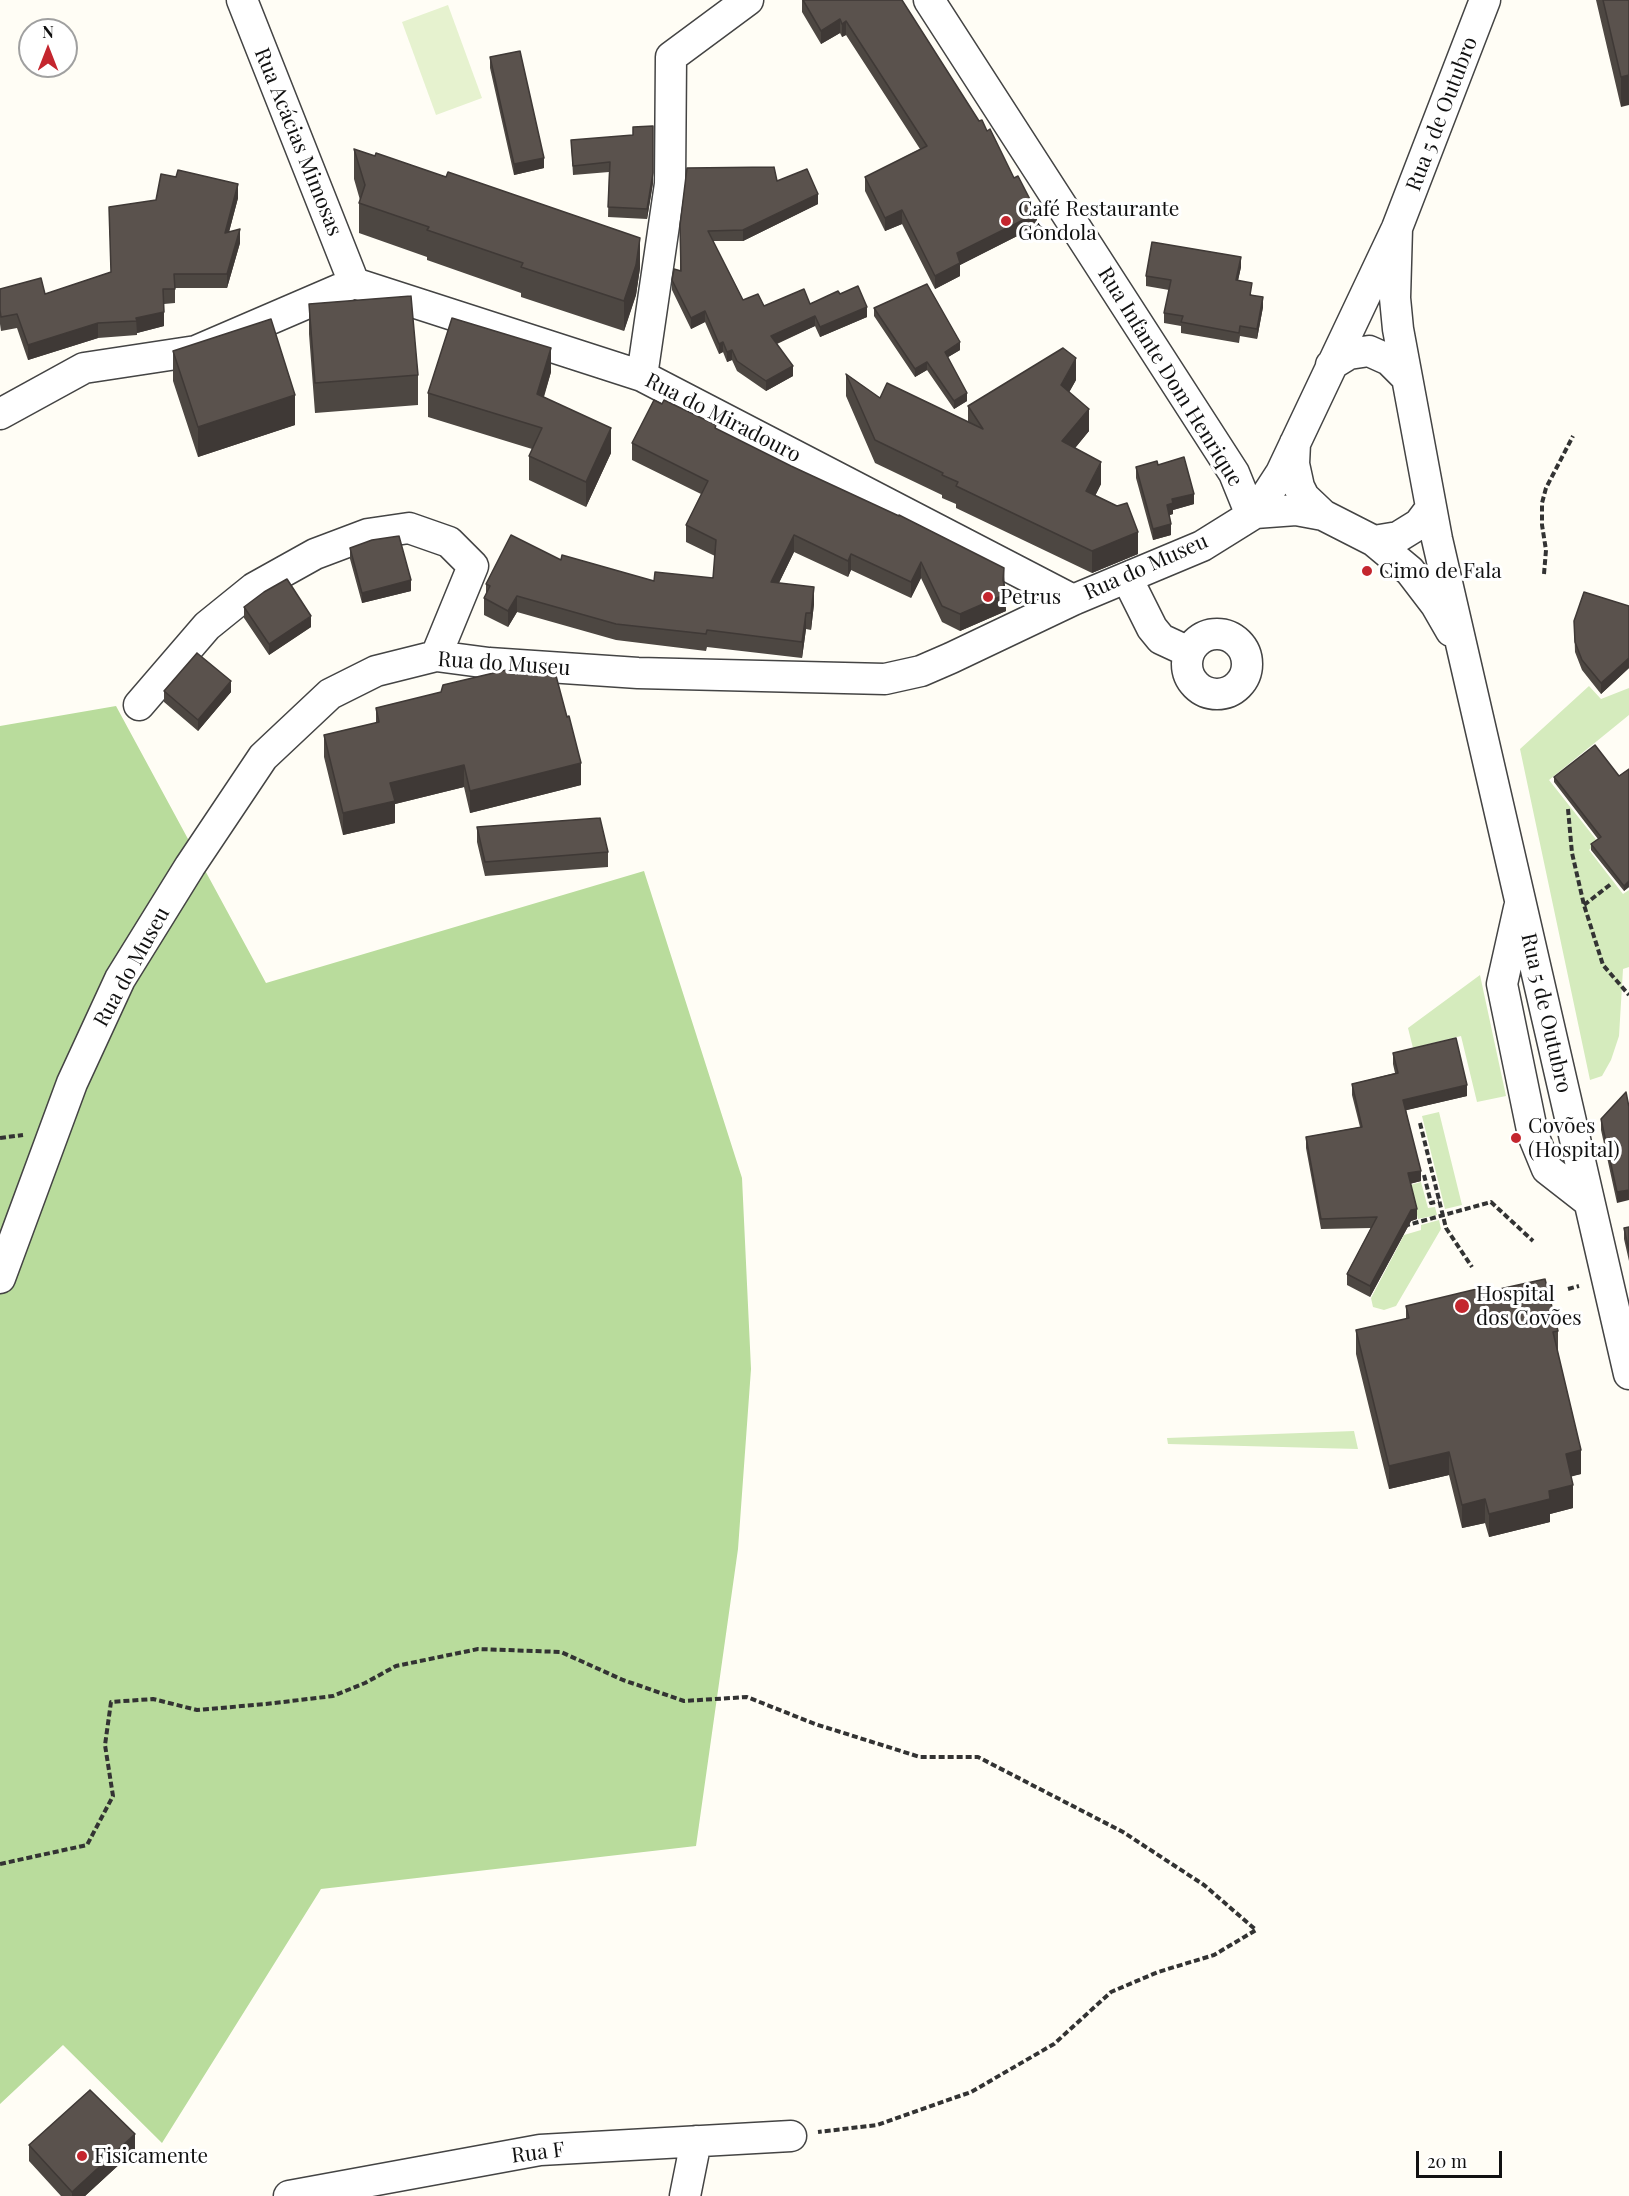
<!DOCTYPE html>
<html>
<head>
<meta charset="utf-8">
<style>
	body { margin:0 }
	#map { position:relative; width:1629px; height:2196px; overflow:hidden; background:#fffdf5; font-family:"Playfair Display",serif }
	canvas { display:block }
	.north { position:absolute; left:18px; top:18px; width:60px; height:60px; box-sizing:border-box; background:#fff; border:2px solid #a0a0a0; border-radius:50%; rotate:0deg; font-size:16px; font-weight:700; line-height:24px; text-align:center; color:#111 }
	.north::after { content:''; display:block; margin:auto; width:21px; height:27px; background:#c4262e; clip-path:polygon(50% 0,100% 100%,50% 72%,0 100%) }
	.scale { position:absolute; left:1416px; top:2151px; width:86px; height:27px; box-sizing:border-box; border:3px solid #111; border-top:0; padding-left:8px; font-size:18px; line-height:21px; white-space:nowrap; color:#111; -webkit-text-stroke:4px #fff; paint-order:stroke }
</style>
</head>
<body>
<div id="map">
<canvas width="1629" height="2196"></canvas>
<div class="north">N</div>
<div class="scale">20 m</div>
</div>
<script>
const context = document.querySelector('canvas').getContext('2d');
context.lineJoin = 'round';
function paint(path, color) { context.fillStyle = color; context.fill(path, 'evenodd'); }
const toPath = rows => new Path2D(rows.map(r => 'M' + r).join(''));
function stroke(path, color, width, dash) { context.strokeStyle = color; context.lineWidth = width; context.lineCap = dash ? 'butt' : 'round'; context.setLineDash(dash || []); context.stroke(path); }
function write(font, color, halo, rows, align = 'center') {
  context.font = font + ' "Playfair Display",serif'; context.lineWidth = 6; context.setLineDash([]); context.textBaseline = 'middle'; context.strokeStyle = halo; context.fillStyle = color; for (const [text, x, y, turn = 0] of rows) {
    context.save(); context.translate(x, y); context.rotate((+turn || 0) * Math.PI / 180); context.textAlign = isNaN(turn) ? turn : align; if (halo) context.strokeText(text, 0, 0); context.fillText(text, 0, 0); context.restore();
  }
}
paint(toPath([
	[1589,686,1601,699,1629,688,1629,715,1549,780,1598,842,1589,850,1623,894,1629,890,1629,967,1623,969,1619,1036,1611,1060,1602,1076,1590,1080,1520,749],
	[1480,975,1506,1096,1477,1102,1461,1036,1413,1048,1408,1028],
	[1439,1112,1462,1205,1445,1209,1422,1116],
	[1421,1182,1428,1208,1435,1207,1437,1215,1418,1219,1410,1185],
	[1439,1220,1441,1229,1396,1306,1384,1310,1373,1307,1371,1298,1404,1235,1421,1230,1421,1225],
	[1354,1431,1358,1449,1168,1444,1167,1438]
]), '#d5ebbd');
paint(toPath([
	[116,706,266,983,644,871,742,1178,751,1369,738,1549,696,1846,321,1889,162,2143,63,2045,0,2104,0,726]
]), '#b9dc9c');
paint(toPath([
	[448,5,482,98,436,115,402,22]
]), '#e6f2cf');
const minor = toPath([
	[242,0,354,283],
	[929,0,1234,473,1251,515],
	[1397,228,1395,298,1398,329,1437,539,1629,1374],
	[354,283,642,376,1073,600],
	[1331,365,1349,354,1369,351,1389,360,1405,376],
	[642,376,670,184,671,57,748,0],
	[0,414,84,368,196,351,354,283],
	[1295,443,1294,464,1299,487,1304,497,1323,515,1374,541,1410,571,1436,605,1451,631],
	[1255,513,1281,473,1397,228,1485,0],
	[1374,541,1398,537,1419,524,1431,508],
	[1127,578,1152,628,1161,639,1189,652],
	'1187 664a30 30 0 1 1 60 0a30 30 0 1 1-60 0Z',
	[139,705,207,626,254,588,315,554,368,534,409,528,449,542,473,566,436,656],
	[1519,908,1502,984,1533,1135,1547,1169,1588,1201],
	[0,1278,72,1083,120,979,190,866,263,757,330,694,376,671,436,656,489,663,638,673,885,679,921,671,951,658,1073,600,1202,546,1255,513,1296,510,1323,515],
	[289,2196,540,2150,791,2136],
	[685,2196,696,2141]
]);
stroke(minor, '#444', 33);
stroke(toPath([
	[1544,574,1546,550,1542,525,1542,503,1546,488,1573,436],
	[1568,809,1572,853,1584,905,1603,965,1629,995],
	[1584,905,1611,884],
	[1420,1123,1446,1228,1472,1267],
	[0,1138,23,1135],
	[1424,1175,1431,1203,1439,1201],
	[1404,1226,1491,1202,1533,1241],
	[1568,1289,1579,1286],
	[0,1864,87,1845,113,1796,105,1745,111,1702,153,1699,197,1710,266,1704,333,1696,365,1683,396,1666,478,1649,561,1652,623,1680,684,1701,747,1697,815,1724,920,1757,978,1757,1123,1832,1204,1885,1256,1930,1214,1955,1158,1972,1111,1992,1054,2044,971,2092,877,2125,818,2132]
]), '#333', 4, [6, 3]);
stroke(minor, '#fff', 30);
paint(toPath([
	[802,0,902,0,979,121,987,131,1037,226,960,265,960,276,935,289,902,224,885,231,865,191,865,177,920,149,846,35,842,37,840,33,821,44,802,12],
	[1596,0,1629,0,1621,107],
	[490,57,544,168,514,175,490,68],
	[571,140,653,183,647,219,608,217,609,172,573,175],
	[354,149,640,268,636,295,624,331,521,297,521,293,427,260,427,257,359,233,359,203,360,200,354,179],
	[777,181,818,204,743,241,713,241,743,300,764,306,810,304,840,294,867,317,820,337,815,326,777,344,793,376,766,391,737,371,732,360,727,362,723,352,719,354,705,322,691,329,672,290,672,280,680,271,680,225],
	[238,198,229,232,240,243,227,288,175,288,175,303,164,304,164,326,137,333,137,335,98,338,28,360,17,328,1,331,0,324,0,289,45,294,111,272,109,207],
	[1241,267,1238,280,1263,307,1257,339,1240,336,1239,343,1181,333,1181,326,1164,323,1164,313,1169,290,1146,286,1146,276],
	[309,304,418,375,418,405,315,413,309,334],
	[874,308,960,350,948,357,967,401,954,409,927,370,915,377,874,316],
	[173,351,295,425,198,457,173,381],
	[551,372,544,397,611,453,586,507,529,480,529,456,532,449,428,417,428,393],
	[846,374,880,398,968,422,968,406,1076,380,1069,392,1089,431,1075,448,1101,484,1095,496,1138,554,1092,573,956,508,956,504,942,498,942,495,875,463,846,396],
	[716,429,1004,585,1006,611,960,631,942,622,921,578,911,598,851,570,848,577,794,552,779,583,814,604,811,630,806,629,802,658,707,647,706,651,616,640,517,612,508,627,484,615,484,598,486,596,486,584,561,560,654,581,713,578,715,556,686,542,686,525,701,494,632,460,632,443],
	[1158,465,1194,504,1173,510,1173,514,1169,515,1171,535,1153,540,1136,478,1136,467],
	[350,548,411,591,362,603,350,559],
	[1629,606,1629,668,1601,694,1582,670,1575,652,1574,621],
	[244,607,311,627,269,655,244,618],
	[524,673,542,675,581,785,470,813,464,787,395,804,395,823,343,835,324,757,324,735,376,723,376,708],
	[164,691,231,692,198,731,164,702],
	[1629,769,1629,887,1624,891,1591,850,1591,844,1598,839,1554,782,1554,777,1619,776],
	[477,827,608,852,608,867,485,876,477,842],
	[1393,1053,1467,1096,1406,1110,1421,1181,1410,1184,1417,1219,1411,1221,1370,1297,1347,1285,1347,1274,1371,1228,1321,1229,1306,1148,1306,1137,1360,1127,1352,1095,1352,1084,1395,1073,1393,1064],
	[1626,1092,1617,1203,1601,1130,1601,1119],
	[1629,1227,1629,1261,1624,1239,1624,1228],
	[1486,1292,1558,1331,1558,1353,1581,1474,1571,1476,1573,1508,1550,1514,1550,1522,1489,1537,1485,1523,1462,1528,1449,1475,1389,1489,1356,1354,1356,1330,1406,1319,1406,1306],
	[29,2145,135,2150,85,2196,61,2196,29,2161]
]), '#4d4742');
paint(toPath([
	[840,19,840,33,821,44,821,31],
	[846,21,846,35,842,37,842,24],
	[1629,75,1629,105,1621,107,1621,77],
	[653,136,653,183,647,219,647,209],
	[544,158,544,168,514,175,514,164],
	[238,184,238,198,225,247,225,233],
	[818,194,818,204,743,241,743,230],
	[902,210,902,224,885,231,885,218],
	[1037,213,1037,226,960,265,960,276,935,289,935,276,957,253],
	[240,229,240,243,227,288,227,274],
	[640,238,640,268,636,295,624,331,624,301],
	[1241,257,1241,267,1236,290,1236,280],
	[1263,297,1263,307,1257,339,1257,329],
	[867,307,867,317,820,337,820,327],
	[705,311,705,322,691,329,691,318],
	[164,312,164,326,137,333,136,318],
	[815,316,815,326,771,346,771,336],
	[98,323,98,338,28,360,28,345],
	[723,342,723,352,719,354,719,344],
	[960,342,960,350,945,359,945,352],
	[551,348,551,372,537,418,537,394],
	[732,350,732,360,727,362,727,352],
	[1076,358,1076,380,1061,407,1061,385],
	[927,362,927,370,915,377,915,369],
	[793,366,793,376,766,391,766,381],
	[967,393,967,401,954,409,954,401],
	[295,395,295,425,198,457,198,427],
	[1089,409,1089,431,1062,464,1062,441],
	[611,428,611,453,586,507,586,482],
	[1101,462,1101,484,1086,514,1086,491],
	[1194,494,1194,504,1173,510,1173,514,1167,516,1167,505,1172,499],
	[1171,524,1171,535,1153,540,1153,529],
	[1138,532,1138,554,1092,573,1092,551],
	[794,535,794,552,771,599,771,582],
	[851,554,851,570,848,577,848,561],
	[921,562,921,578,911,598,911,582],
	[1004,568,1006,611,960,631,960,614,1003,580],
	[411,580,411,591,362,603,362,593],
	[814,587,814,604,811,630,811,613],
	[517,596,517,612,508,627,508,611],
	[806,613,806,629,802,658,802,642],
	[311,616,311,627,269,655,269,644],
	[1629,658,1629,668,1601,694,1601,683],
	[231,681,231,692,198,731,198,720],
	[581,763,581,785,470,813,470,791],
	[464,765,464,787,395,804,395,823,343,835,343,813,390,783],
	[1629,881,1629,887,1624,891,1624,886],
	[1467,1085,1467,1096,1403,1111,1403,1100],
	[1421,1171,1421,1181,1408,1184,1408,1173],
	[1629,1190,1629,1200,1617,1203,1617,1192],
	[1417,1209,1417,1219,1411,1221,1370,1297,1370,1286,1411,1210],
	[1581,1450,1581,1474,1566,1478,1566,1454],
	[1449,1452,1449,1475,1389,1489,1389,1466],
	[1573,1485,1573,1508,1550,1514,1550,1522,1489,1537,1489,1514,1549,1491],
	[1485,1499,1485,1523,1462,1528,1462,1505],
	[135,2134,135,2150,85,2196,72,2196,72,2192]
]), '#3f3936');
const building = toPath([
	[803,0,902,0,979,121,982,120,987,131,990,129,1014,178,1018,176,1037,213,957,253,960,263,935,276,902,210,885,218,865,177,927,146,846,21,842,24,840,19,821,31,803,0],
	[1603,0,1629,0,1629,75,1621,77,1603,0],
	[520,51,544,158,514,164,490,57,520,51],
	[653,126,653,173,647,209,608,207,610,162,573,166,571,140,633,135,633,127,653,126],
	[354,149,375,156,376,153,446,177,448,172,640,238,636,265,624,301,521,267,523,263,427,230,429,227,359,203,365,185,354,149],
	[774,167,777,181,807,169,818,194,743,230,708,231,743,300,758,294,764,306,804,289,810,304,838,291,840,294,858,286,867,307,820,327,815,316,771,336,793,366,766,381,737,361,732,350,727,352,723,342,719,344,705,311,691,318,672,280,674,269,681,271,680,225,687,168,774,167],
	[178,170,238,184,225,233,240,229,227,274,174,274,175,289,163,289,164,312,136,318,137,321,98,323,28,345,17,314,1,317,0,310,0,289,41,278,45,294,111,272,109,207,156,200,161,174,176,177,178,170],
	[1152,242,1241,257,1236,280,1252,283,1250,295,1263,297,1257,329,1240,326,1239,333,1181,322,1183,316,1164,313,1171,280,1146,276,1152,242],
	[927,284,960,342,945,352,967,393,954,401,927,362,915,369,874,308,927,284],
	[411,296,418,375,315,383,309,304,411,296],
	[452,318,551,348,537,394,611,428,586,482,529,456,542,428,428,393,452,318],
	[271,319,295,395,198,427,173,351,271,319],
	[1063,348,1076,358,1061,385,1089,409,1062,441,1101,462,1086,491,1117,506,1127,503,1138,532,1092,551,956,486,958,482,942,475,943,473,875,440,846,374,880,398,887,383,983,429,968,406,1063,348],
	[654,400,662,404,664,400,716,425,715,428,791,466,899,516,899,515,1004,568,1003,580,1006,594,960,614,942,606,921,562,911,582,851,554,848,561,794,535,771,582,814,587,811,613,806,613,802,642,707,630,706,634,616,624,517,596,508,611,484,598,490,586,486,584,511,535,561,560,562,555,654,581,655,572,713,578,716,540,686,525,708,481,632,443,654,400],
	[1184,457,1194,494,1172,499,1173,503,1167,505,1171,524,1153,529,1136,467,1157,461,1158,465,1184,457],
	[399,536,411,580,362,593,350,548,372,540,399,536],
	[287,579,311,616,269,644,244,607,264,592,287,579],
	[1584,592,1629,606,1629,658,1601,683,1582,660,1575,642,1574,621,1584,592],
	[197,653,231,681,198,720,164,691,197,653],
	[523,666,524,673,540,669,542,675,555,672,567,717,569,716,581,763,470,791,464,765,390,783,395,801,343,813,324,735,379,722,376,708,441,692,443,685,523,666],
	[1595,745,1619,776,1629,769,1629,881,1624,886,1591,844,1601,837,1554,777,1595,745],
	[600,818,608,852,485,862,477,827,600,818],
	[1456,1038,1467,1085,1403,1100,1421,1171,1408,1173,1417,1209,1411,1210,1370,1286,1347,1274,1377,1217,1321,1219,1306,1137,1362,1127,1352,1084,1398,1073,1393,1053,1456,1038],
	[1626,1092,1629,1107,1629,1190,1617,1192,1601,1119,1626,1092],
	[1629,1227,1629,1251,1624,1228,1629,1227],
	[1545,1279,1558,1331,1553,1332,1581,1450,1566,1454,1573,1485,1549,1491,1550,1499,1489,1514,1485,1499,1462,1505,1449,1452,1389,1466,1356,1330,1409,1318,1406,1306,1485,1287,1486,1292,1545,1279],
	[90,2090,135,2134,72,2192,29,2145,90,2090]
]);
paint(building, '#5a524d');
stroke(building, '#3f3936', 1.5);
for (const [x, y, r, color] of [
	[1006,221,6,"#c4262e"],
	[1367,571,6,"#c4262e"],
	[988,597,6,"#c4262e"],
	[1516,1138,6,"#c4262e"],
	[1462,1306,8,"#c4262e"],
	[82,2156,6,"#c4262e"]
]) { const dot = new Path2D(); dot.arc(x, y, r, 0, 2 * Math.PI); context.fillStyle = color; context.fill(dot); stroke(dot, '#fff', 2); }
write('21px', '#111', '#fff', [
	["Rua 5 de Outubro",1442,114,-69],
	["Rua Acácias Mimosas",298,142,68],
	["Rua Infante Dom Henrique",1170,377,58],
	["Rua do Miradouro",723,418,27],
	["Rua do Museu",1146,567,-24],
	["Rua do Museu",504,664,4],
	["Rua do Museu",132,967,-61],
	["Rua 5 de Outubro",1546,1013,77],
	["Rua F",538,2153,-7]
]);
write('21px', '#111', '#fff', [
	["Café Restaurante",1018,209],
	["Gôndola",1018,233],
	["Cimo de Fala",1379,571],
	["Petrus",1000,597],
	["Covões",1528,1126],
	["(Hospital)",1528,1150],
	["Hospital",1476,1294],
	["dos Covões",1476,1318],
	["Fisicamente",94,2156]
], 'left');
</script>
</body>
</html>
